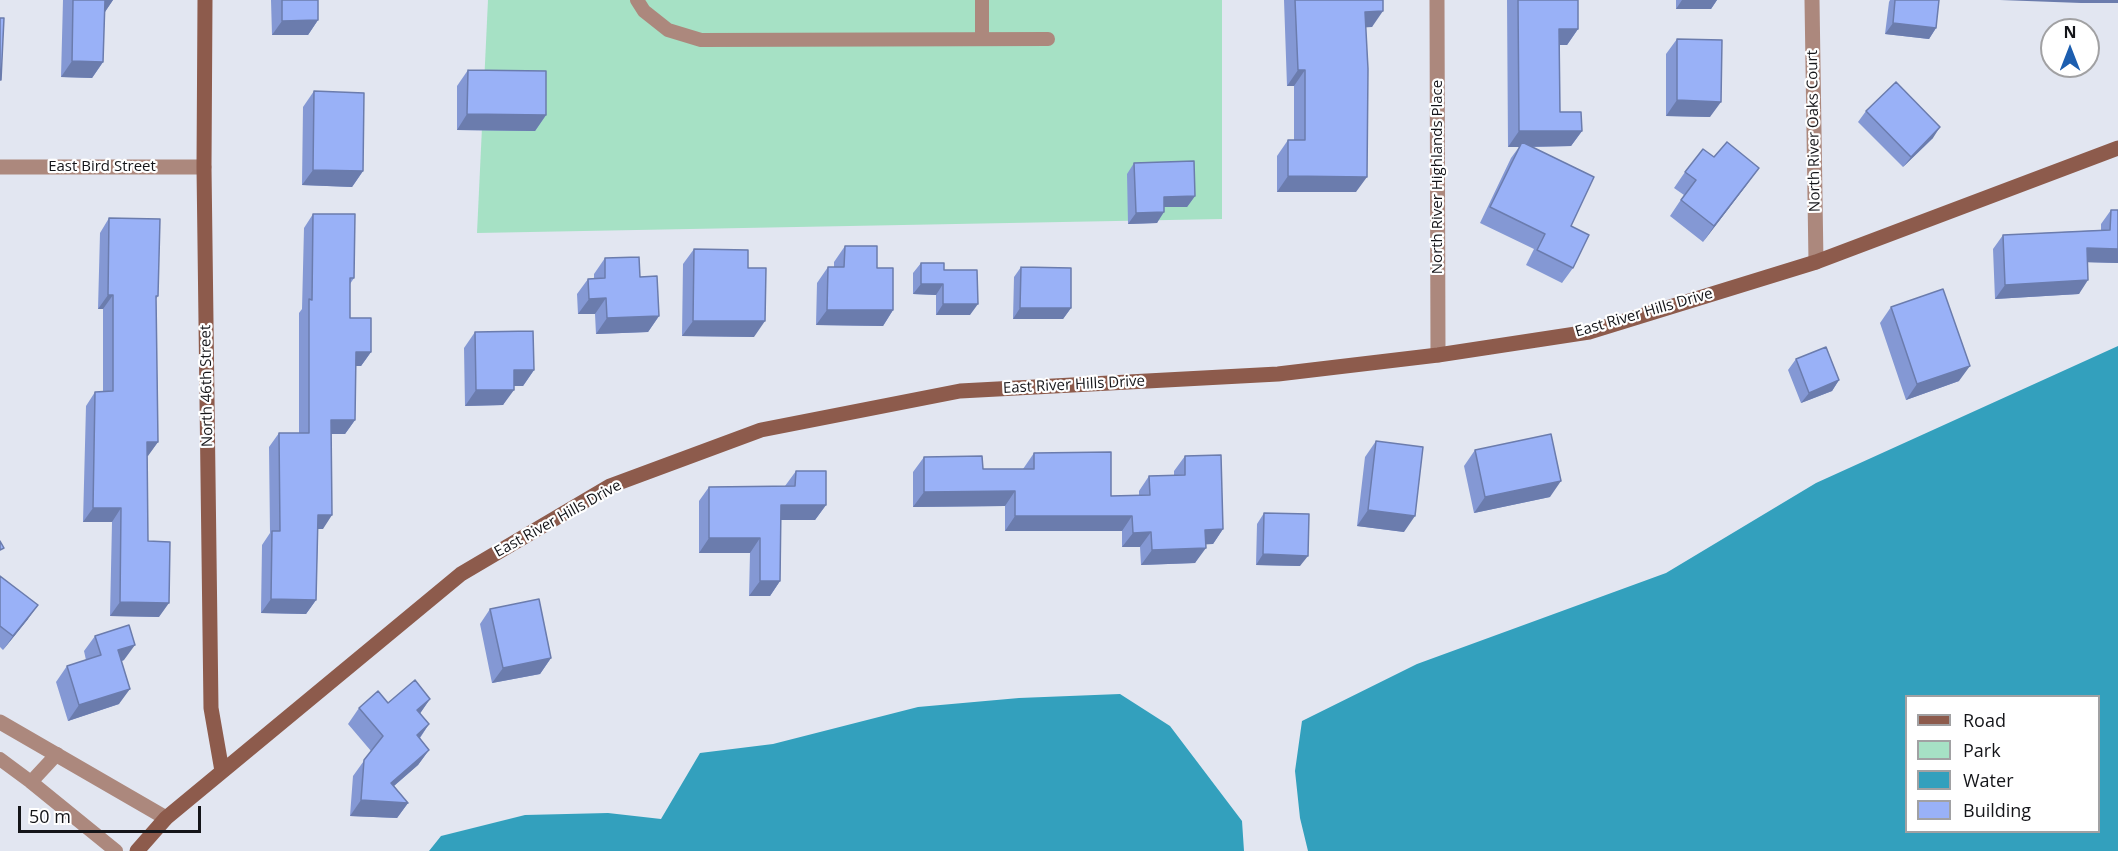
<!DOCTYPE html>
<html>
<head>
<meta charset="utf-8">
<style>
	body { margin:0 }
	#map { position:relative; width:2118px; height:851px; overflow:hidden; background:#e2e6f1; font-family:"Open Sans",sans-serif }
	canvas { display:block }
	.legend { position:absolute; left:1905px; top:695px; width:195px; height:138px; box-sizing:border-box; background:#fff; border:2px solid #a1a1a3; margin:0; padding:8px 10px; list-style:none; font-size:18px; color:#141519 }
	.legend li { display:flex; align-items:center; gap:12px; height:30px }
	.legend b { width:30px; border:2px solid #a1a1a3 }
	.north { position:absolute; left:2040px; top:18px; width:60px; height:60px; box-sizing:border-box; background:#fff; border:2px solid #a1a1a3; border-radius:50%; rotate:0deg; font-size:16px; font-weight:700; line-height:24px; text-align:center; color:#141519 }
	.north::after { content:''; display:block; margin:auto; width:21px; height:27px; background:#1c5eaf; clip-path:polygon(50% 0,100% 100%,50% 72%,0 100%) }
	.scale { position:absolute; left:18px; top:806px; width:183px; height:27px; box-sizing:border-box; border:3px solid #141519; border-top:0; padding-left:8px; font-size:18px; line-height:21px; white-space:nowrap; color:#141519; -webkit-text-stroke:4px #fff; paint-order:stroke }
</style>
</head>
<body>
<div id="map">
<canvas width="2118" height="851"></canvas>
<ul class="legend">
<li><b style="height:8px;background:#8d5b4c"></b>Road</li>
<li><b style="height:16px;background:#a6e1c5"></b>Park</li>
<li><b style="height:16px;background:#33a0bd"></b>Water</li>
<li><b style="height:16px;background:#99b1f7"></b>Building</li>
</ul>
<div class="north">N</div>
<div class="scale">50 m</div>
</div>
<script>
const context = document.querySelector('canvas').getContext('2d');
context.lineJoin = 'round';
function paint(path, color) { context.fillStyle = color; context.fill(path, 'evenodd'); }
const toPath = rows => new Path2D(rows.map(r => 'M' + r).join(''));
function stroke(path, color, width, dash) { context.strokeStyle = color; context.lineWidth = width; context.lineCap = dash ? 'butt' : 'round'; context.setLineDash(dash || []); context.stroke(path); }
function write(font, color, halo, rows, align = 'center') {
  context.font = font + ' "Open Sans",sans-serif'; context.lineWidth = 4.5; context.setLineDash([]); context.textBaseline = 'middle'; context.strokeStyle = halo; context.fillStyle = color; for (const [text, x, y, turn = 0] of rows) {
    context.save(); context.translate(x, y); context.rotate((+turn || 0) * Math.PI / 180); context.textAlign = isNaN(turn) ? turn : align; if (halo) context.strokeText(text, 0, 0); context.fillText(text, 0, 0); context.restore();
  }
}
paint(toPath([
	[488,0,1222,0,1222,219,477,233]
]), '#a6e1c5');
paint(toPath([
	[2118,346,2118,851,1308,851,1300,818,1295,771,1302,721,1417,664,1666,573,1816,483],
	[1906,696,2098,696,2098,832,1906,832],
	[1120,694,1170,726,1242,821,1244,851,429,851,441,836,525,815,608,813,661,819,700,753,773,744,918,707,1019,698]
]), '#33a0bd');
stroke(toPath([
	[637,0,644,11,668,30,701,40,1048,39],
	[982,0,982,39],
	[57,754,31,782,116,851],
	[0,759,31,782]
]), '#ac887d', 14);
stroke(toPath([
	[1437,0,1438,355],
	[1812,0,1816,262],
	[0,167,204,167],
	[0,722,166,818]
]), '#ac887d', 15);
stroke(toPath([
	[205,0,204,167,211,708,222,771],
	[137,851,166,818,461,574,610,486,761,430,960,391,1278,374,1438,355,1589,332,1816,262,2118,148]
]), '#8d5b4c', 15);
paint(toPath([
	[63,0,113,0,104,13,103,62,92,78,61,77],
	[271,0,318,0,318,20,308,35,272,35],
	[1284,0,1383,0,1372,27,1366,27,1356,192,1277,192,1277,156,1288,140,1294,140,1294,86,1287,86],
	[1507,0,1578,0,1578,29,1567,45,1560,45,1560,112,1582,131,1571,146,1531,147,1571,226,1573,268,1562,283,1526,265,1534,249,1480,223,1511,158,1519,147,1508,147],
	[1676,0,1717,0,1711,9,1676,9],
	[1890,0,1895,0,1936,28,1929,39,1885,34,1889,2],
	[1677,39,1710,117,1666,116,1666,54],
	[468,70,546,115,535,131,457,130,457,86],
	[314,91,363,171,352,187,302,185,303,107],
	[1866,111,1933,138,1903,167,1858,122],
	[1714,157,1748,183,1703,242,1670,216,1684,195,1674,188,1685,172],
	[1134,163,1195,196,1187,207,1164,207,1157,223,1128,224,1127,174],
	[2111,210,2118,263,2088,262,2079,294,1995,299,1993,249,2003,235,2101,230,2101,224],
	[313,214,354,278,350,284,350,318,371,352,361,366,355,366,355,420,345,434,331,434,323,529,318,529,316,600,306,614,261,613,262,545,270,533,269,447,279,433,299,433,299,313,302,309,304,228],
	[109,218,158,296,156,299,158,442,147,456,148,541,159,617,110,616,112,522,83,522,86,406,95,392,103,392,103,309,98,309,100,233],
	[845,246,877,268,893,310,883,326,816,325,817,283,828,267,834,267,834,262],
	[694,249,748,268,754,337,682,336,683,264],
	[605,258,640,277,659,316,648,332,596,334,595,314,578,314,577,294,588,279,594,279,594,274],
	[921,263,944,270,970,315,936,315,936,295,913,294,913,273],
	[1021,267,1071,308,1063,319,1013,319,1014,277],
	[1891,307,1959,381,1906,400,1880,323],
	[475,332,534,370,523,386,514,386,503,405,465,406,464,348],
	[1796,359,1839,380,1832,391,1801,403,1788,370],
	[1376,441,1404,532,1357,526,1365,457],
	[1475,450,1550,497,1474,513,1464,466],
	[1034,453,1111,496,1139,495,1139,491,1149,476,1174,475,1174,471,1185,456,1223,529,1213,544,1206,544,1195,563,1141,565,1140,547,1122,547,1122,531,1005,531,1005,506,913,507,913,472,924,457,983,469,1023,469],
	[796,471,826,505,815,520,781,520,780,581,770,596,749,596,750,553,699,553,699,501,709,487,785,486],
	[1264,513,1300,566,1256,565,1257,524],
	[0,576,28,619,3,650,0,647],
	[490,609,551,658,540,674,492,683,480,624],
	[95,636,124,660,122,661,119,704,68,721,56,682,67,666,86,660,84,651],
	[430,699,420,713,429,724,420,738,429,750,418,765,394,786,408,803,397,818,350,816,353,776,371,751,348,724,359,708]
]), '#8498d4');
paint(toPath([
	[104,0,113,0,103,15],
	[1682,0,1717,0,1711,9,1676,9],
	[2000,0,2118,0,2118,3,2081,3],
	[1383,11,1372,27,1355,28,1365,12],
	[318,20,308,35,272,35,282,21],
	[1893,23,1936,28,1929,39,1885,34],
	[1559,29,1578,29,1567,45,1548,45],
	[72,61,103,62,92,78,61,77],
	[1298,70,1305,70,1294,86,1287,86],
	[1677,100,1721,102,1710,117,1666,116],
	[467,114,546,115,535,131,457,130],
	[1940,127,1933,138,1903,167,1911,157],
	[1519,131,1582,131,1571,146,1520,147,1522,142,1519,147,1508,147],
	[1759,168,1748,183,1703,242,1714,226],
	[313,170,363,171,352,187,302,185],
	[1288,176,1367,177,1356,192,1277,192],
	[1195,196,1187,207,1156,207,1164,197],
	[1164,212,1157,223,1128,224,1136,213],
	[2087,248,2118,249,2118,263,2077,262],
	[2088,280,2079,294,1995,299,2005,285],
	[921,284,943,284,936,295,913,294],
	[108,295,113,295,103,309,98,309],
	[606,298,595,314,578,314,589,299],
	[943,304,978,304,970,315,936,315],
	[1020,308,1071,308,1063,319,1013,319],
	[827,310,893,310,883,326,816,325],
	[659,316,648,332,596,334,607,318],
	[693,321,765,321,754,337,682,336],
	[356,352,371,352,361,366,346,366],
	[1970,366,1959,381,1906,400,1917,384],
	[514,370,534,370,523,386,503,386],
	[1839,380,1832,391,1801,403,1809,393],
	[476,390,514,390,503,405,465,406],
	[331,420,355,420,345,434,321,434],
	[147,442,158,442,148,456,137,456],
	[1561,481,1550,497,1474,513,1485,497],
	[1015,491,1005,506,913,507,924,492],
	[781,505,826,505,815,520,771,520],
	[93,508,121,508,112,522,83,522],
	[1368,510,1415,516,1404,532,1357,526],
	[318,515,332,515,323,529,308,529],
	[1015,516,1132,516,1122,531,1005,531],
	[1223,529,1213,544,1195,545,1205,530],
	[1151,532,1140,547,1122,547,1133,533],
	[709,538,760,538,750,553,699,553],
	[1206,548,1195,563,1141,565,1152,550],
	[1263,554,1308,556,1300,566,1256,565],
	[760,581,780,581,770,596,749,596],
	[271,599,316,600,306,614,261,613],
	[120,602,169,603,159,617,110,616],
	[38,605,28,619,3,650,13,636],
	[135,645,124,660,107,666,118,650],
	[551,658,540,674,492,683,503,668],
	[130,689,119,704,68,721,79,705],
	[430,699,419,715,417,710],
	[429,724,418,740,417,735],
	[429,750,418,765,380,798,391,783],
	[361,800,408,803,397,818,350,816]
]), '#6b7cad');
const building = toPath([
	[73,0,105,0,103,62,72,61,73,0],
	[282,0,318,0,318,20,282,21,282,0],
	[1295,0,1383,0,1383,11,1365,12,1368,69,1367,177,1288,176,1288,140,1305,140,1305,70,1298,70,1295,0],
	[1518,0,1578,0,1578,29,1559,29,1560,112,1581,112,1582,131,1519,131,1518,0],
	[1895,0,1939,0,1936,28,1893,23,1895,0],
	[0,18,4,18,1,80,0,80,0,18],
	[1677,39,1722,40,1721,102,1677,100,1677,39],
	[468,70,546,71,546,115,467,114,468,70],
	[1896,82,1940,127,1911,157,1866,111,1896,82],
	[314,91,364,93,363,171,313,170,314,91],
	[1522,142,1594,177,1571,226,1589,235,1573,268,1537,250,1545,234,1490,207,1522,142],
	[1727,142,1759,168,1714,226,1681,200,1696,180,1685,172,1703,149,1714,157,1727,142],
	[1194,161,1195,196,1164,197,1164,212,1136,213,1134,163,1194,161],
	[2111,210,2118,210,2118,249,2087,248,2088,280,2005,285,2003,235,2110,230,2111,210],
	[313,214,355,214,354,278,350,278,350,318,371,318,371,352,356,352,355,420,331,420,332,515,318,515,316,600,271,599,272,531,280,531,279,433,309,433,309,299,312,300,313,214],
	[109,218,160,219,158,296,156,296,158,442,147,442,148,541,170,542,169,603,120,602,121,508,93,508,95,392,113,391,113,295,108,295,109,218],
	[845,246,877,246,877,268,893,268,893,310,827,310,828,267,844,267,845,246],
	[694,249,748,250,748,268,766,268,765,321,693,321,694,249],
	[639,257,640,277,657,276,659,316,607,318,606,298,589,299,588,279,605,278,605,258,639,257],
	[921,263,944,263,944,270,977,270,978,304,943,304,943,284,921,284,921,263],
	[1021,267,1071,268,1071,308,1020,308,1021,267],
	[1943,289,1970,366,1917,384,1891,307,1943,289],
	[533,331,534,370,514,370,514,390,476,390,475,332,533,331],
	[1826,347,1839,380,1809,393,1796,359,1826,347],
	[1551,434,1561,481,1485,497,1475,450,1551,434],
	[1376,441,1423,447,1415,516,1368,510,1376,441],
	[1111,452,1111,496,1150,495,1149,476,1185,475,1185,456,1221,455,1223,529,1205,530,1206,548,1152,550,1151,532,1133,533,1132,516,1015,516,1015,491,924,492,924,457,982,456,983,469,1034,469,1034,453,1111,452],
	[796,471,826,471,826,505,781,505,780,581,760,581,760,538,709,538,709,487,795,486,796,471],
	[1264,513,1309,514,1308,556,1263,554,1264,513],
	[0,541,4,548,0,550,0,541],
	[0,576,38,605,13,636,0,626,0,576],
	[539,599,551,658,503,668,490,609,539,599],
	[129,625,135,645,118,650,130,689,79,705,67,666,101,655,95,636,129,625],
	[415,680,430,699,417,710,429,724,417,735,429,750,391,783,408,803,361,800,364,760,383,736,359,708,378,691,388,703,415,680]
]);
paint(building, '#99b1f7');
stroke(building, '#6b7cad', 1.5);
write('15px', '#141519', '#fff', [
	["North River Oaks Court",1814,131,-91],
	["East Bird Street",102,167],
	["North River Highlands Place",1438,177,-90],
	["East River Hills Drive",1644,313,-16],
	["East River Hills Drive",1074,385,-3],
	["North 46th Street",207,386,-91],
	["East River Hills Drive",558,519,-29]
]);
</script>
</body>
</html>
